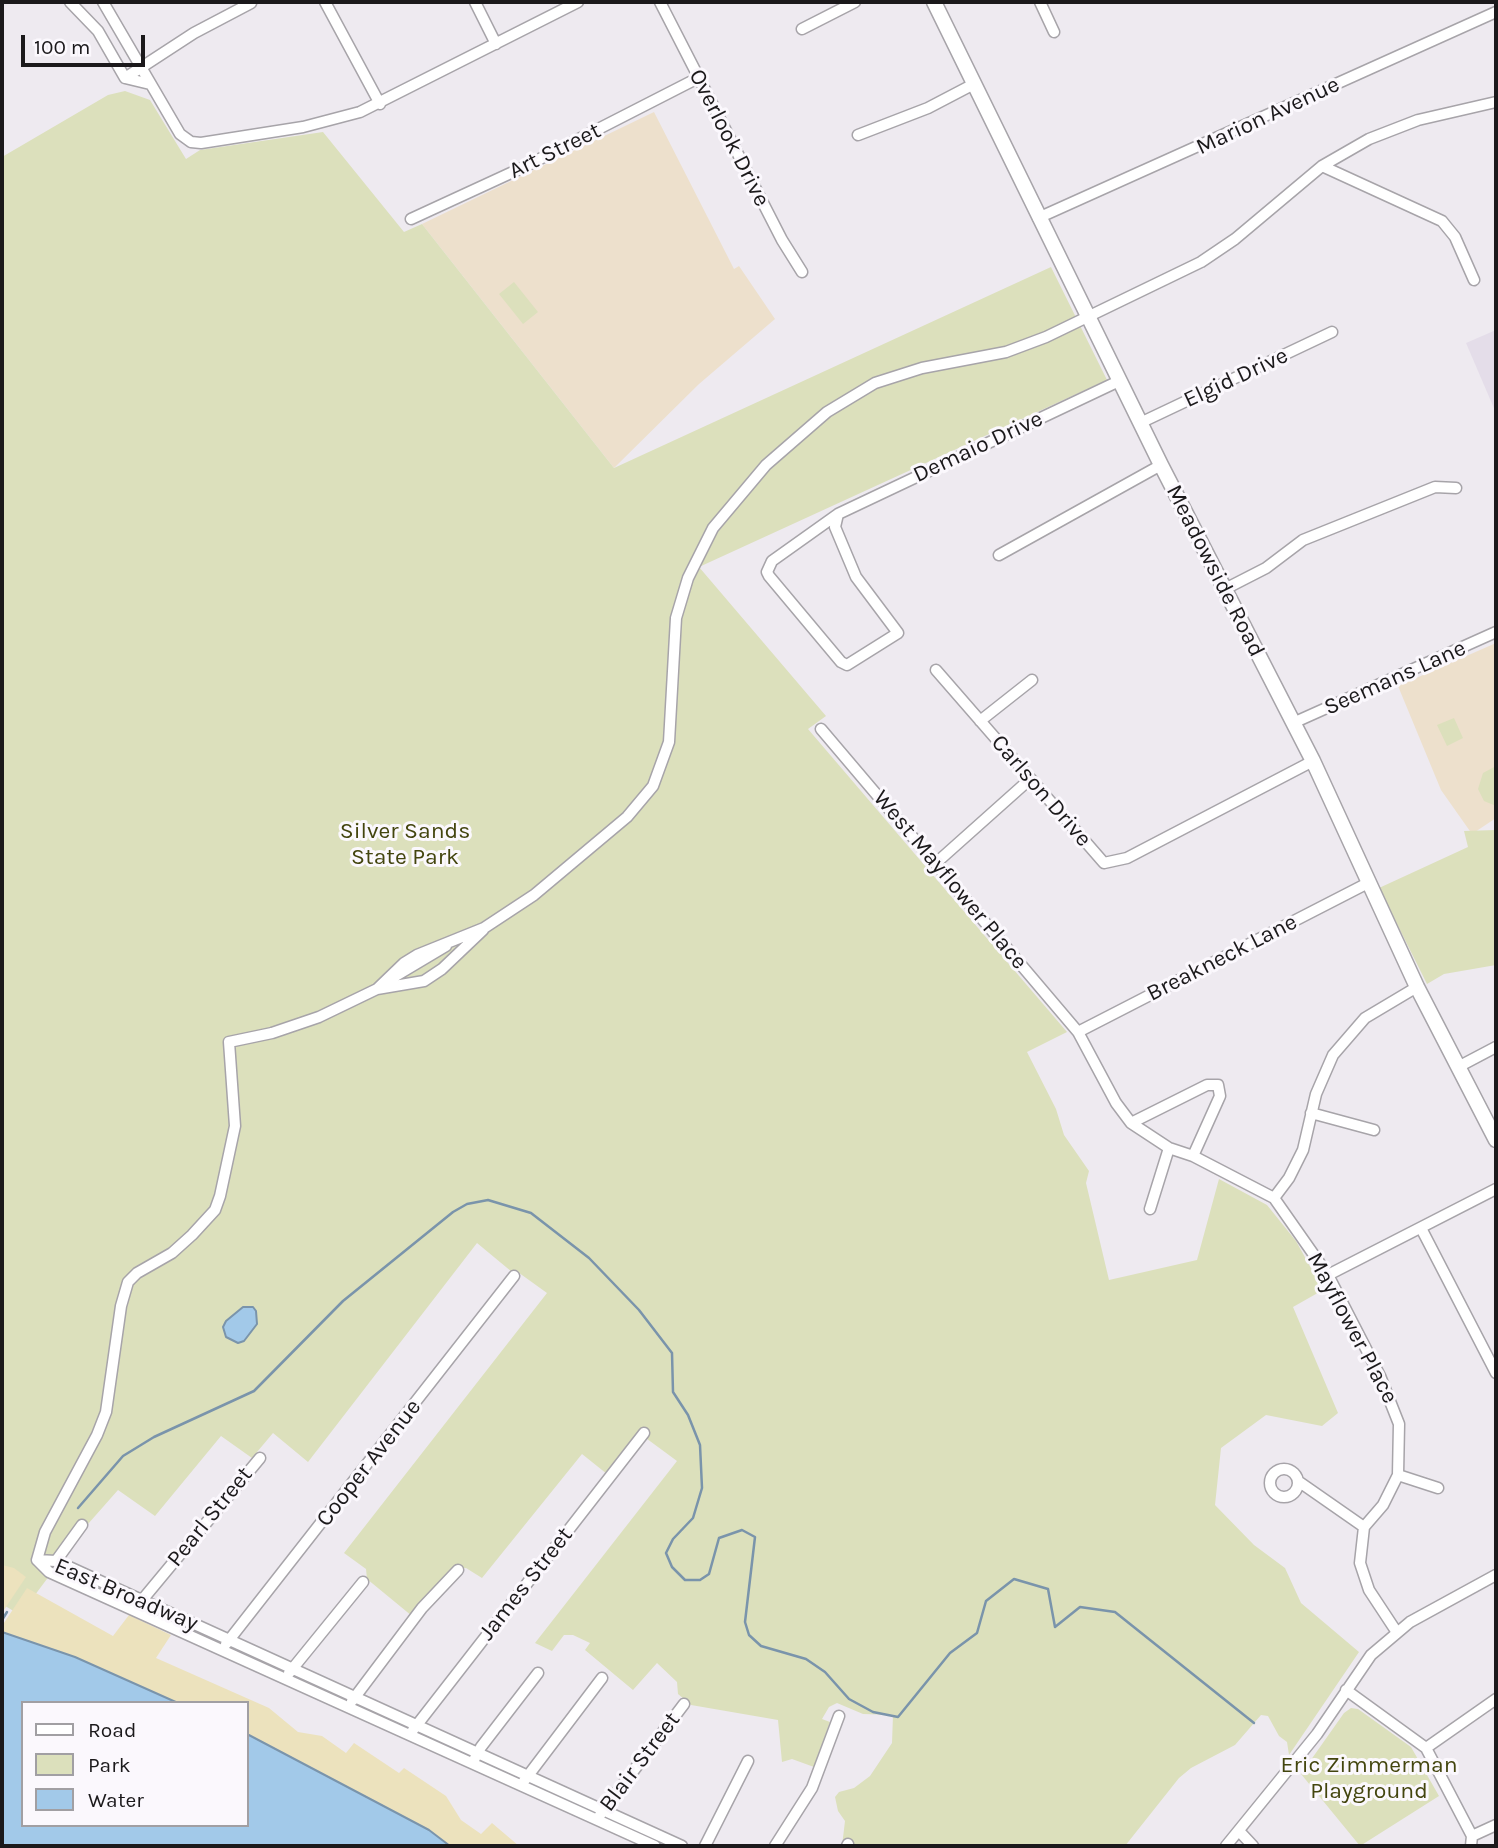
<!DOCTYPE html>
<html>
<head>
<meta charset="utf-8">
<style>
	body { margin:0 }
	#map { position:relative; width:1498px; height:1848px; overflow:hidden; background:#eeeaf0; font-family:Karla,sans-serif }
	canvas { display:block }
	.frame { position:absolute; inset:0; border:4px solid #1b191b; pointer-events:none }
	.legend { position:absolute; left:21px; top:1701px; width:228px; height:126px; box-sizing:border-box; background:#fbf8fd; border:2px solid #a19fa3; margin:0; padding:9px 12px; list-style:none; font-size:21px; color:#1b191b }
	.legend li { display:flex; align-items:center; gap:14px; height:35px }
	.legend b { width:35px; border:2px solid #a19fa3 }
	.scale { position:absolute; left:21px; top:35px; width:124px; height:32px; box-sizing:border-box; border:4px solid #1b191b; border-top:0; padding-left:9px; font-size:21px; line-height:24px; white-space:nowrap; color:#1b191b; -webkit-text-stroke:5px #fbf8fd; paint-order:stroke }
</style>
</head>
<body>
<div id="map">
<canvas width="1498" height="1848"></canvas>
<div class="frame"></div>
<ul class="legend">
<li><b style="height:9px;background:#fff"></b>Road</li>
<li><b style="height:19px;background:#dce0bc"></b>Park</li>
<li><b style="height:19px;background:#a2c9e9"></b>Water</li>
</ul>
<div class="scale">100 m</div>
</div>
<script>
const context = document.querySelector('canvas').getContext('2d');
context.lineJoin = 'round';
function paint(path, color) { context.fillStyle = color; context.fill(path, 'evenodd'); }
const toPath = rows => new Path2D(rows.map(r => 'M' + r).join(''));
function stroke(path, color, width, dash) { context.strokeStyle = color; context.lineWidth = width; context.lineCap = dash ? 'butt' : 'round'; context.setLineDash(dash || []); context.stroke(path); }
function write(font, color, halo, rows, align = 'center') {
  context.font = font + ' Karla,sans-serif'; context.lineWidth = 6; context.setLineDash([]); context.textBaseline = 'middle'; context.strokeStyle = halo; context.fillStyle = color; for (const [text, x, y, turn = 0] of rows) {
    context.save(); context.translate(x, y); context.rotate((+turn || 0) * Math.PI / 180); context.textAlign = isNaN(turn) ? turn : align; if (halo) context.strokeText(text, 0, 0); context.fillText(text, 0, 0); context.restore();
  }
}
paint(toPath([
	[1496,330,1496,413,1466,343]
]), '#e4dde9');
paint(toPath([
	[654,112,734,269,739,266,775,319,699,384,614,468,422,224],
	[1496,643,1496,818,1472,834,1441,790,1398,686]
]), '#ede0cc');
paint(toPath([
	[125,91,150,100,186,159,200,150,323,132,404,232,422,224,614,468,1051,267,1107,380,699,567,826,716,808,729,1067,1032,1027,1052,1056,1109,1064,1135,1089,1171,1086,1183,1109,1280,1197,1260,1219,1179,1267,1205,1296,1241,1323,1290,1293,1307,1338,1413,1322,1426,1266,1415,1221,1448,1215,1505,1254,1545,1285,1568,1301,1603,1359,1652,1289,1755,1287,1742,1279,1736,1268,1716,1261,1715,1235,1745,1191,1768,1179,1778,1125,1846,855,1846,850,1843,842,1846,845,1821,838,1811,835,1797,839,1792,854,1788,870,1776,892,1743,893,1715,863,1714,837,1703,829,1707,822,1719,830,1722,814,1767,792,1759,782,1762,778,1720,691,1705,678,1694,677,1682,657,1663,633,1690,585,1650,590,1643,573,1635,564,1635,552,1651,535,1643,677,1461,639,1433,607,1474,582,1454,482,1578,466,1568,453,1570,412,1616,367,1579,366,1569,344,1553,547,1293,515,1270,512,1272,477,1243,308,1462,273,1433,252,1458,221,1436,155,1516,118,1490,88,1524,20,1615,2,1604,2,157,108,95],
	[514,282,538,312,523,324,499,294],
	[1454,718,1463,738,1447,746,1437,725],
	[1496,766,1496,806,1484,801,1478,789,1483,773],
	[1496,830,1496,965,1444,974,1427,984,1379,888,1468,847,1464,831],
	[1351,1708,1358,1709,1411,1747,1439,1796,1360,1846,1301,1774,1344,1713]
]), '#dce0bc');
paint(toPath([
	[2,1565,14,1568,26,1577,2,1613],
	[27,1588,113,1636,129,1615,171,1635,156,1658,269,1708,298,1732,322,1736,346,1753,354,1743,399,1773,404,1768,446,1796,461,1820,481,1834,492,1823,519,1846,450,1846,429,1830,247,1734,247,1703,178,1703,75,1657,2,1632,2,1626]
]), '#ece2bd');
const water = toPath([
	[243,1307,253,1307,256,1311,257,1324,244,1341,238,1343,226,1337,223,1327,226,1321,243,1307],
	[2,1632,75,1657,178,1703,23,1703,23,1825,247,1825,247,1734,429,1830,450,1846,2,1846,2,1632]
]);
paint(water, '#a2c9e9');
stroke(water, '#7a94ab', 2);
stroke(toPath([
	[78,1508,123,1456,154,1437,254,1391,343,1301,453,1212,467,1204,488,1200,531,1213,589,1258,639,1310,672,1353,673,1392,688,1415,700,1445,702,1488,693,1518,673,1539,666,1553,672,1567,685,1580,700,1580,709,1574,719,1538,742,1530,755,1537,745,1622,749,1635,761,1646,806,1659,825,1672,849,1699,873,1712,898,1717,950,1653,977,1633,986,1601,1014,1579,1048,1589,1055,1627,1080,1607,1115,1612,1254,1723],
	[2,1620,7,1612]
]), '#7a94ab', 2.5);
const minor = toPath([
	[70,2,98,31,125,78,150,84],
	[103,2,180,134,191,142,201,143,303,127,360,112,578,2],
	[325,2,380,104],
	[475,2,496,44],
	[660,2,782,240,802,272],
	[1040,2,1054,32],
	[802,29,855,2],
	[125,78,194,33,251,3],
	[858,135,928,108,972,85],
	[1322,166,1442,221,1455,237,1474,280],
	[1038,218,1496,12],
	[411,219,526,166,698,78],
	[1140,423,1332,332],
	[838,514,835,527,856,577,898,633,847,665,841,662,769,576,767,572,772,561,838,514,1119,381],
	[999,555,1161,465],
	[1225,589,1266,568,1303,540,1435,487,1456,488],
	[936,670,1104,863,1127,858,1313,761],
	[980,721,1032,680],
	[1293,723,1496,632],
	[821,729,1078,1032,1116,1103,1131,1123,1169,1148,1193,1156,1274,1198,1328,1275,1380,1376,1399,1424,1398,1475,1383,1505,1364,1527,1360,1563,1369,1590,1396,1631],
	[936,863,1029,780],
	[394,977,446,946],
	[377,989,424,981,442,969,483,930],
	[1078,1032,1366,884],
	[1458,1067,1496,1047],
	[1311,1113,1374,1130],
	[1131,1123,1207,1085,1218,1085,1220,1096,1193,1156],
	[1274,1198,1289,1178,1303,1150,1316,1094,1333,1055,1365,1018,1417,987],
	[1150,1209,1169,1148],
	[1422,1230,1496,1373],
	[1328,1275,1496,1189],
	'1270 1483a14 14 0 1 1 28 0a14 14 0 1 1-28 0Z',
	[1398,1475,1438,1488],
	[1298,1481,1364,1527],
	[37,1560,45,1532,97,1435,106,1412,121,1306,128,1282,137,1273,172,1253,192,1235,215,1210,220,1196,235,1126,229,1042,272,1033,319,1017,377,989,404,963,417,955,484,928,534,895,627,817,653,786,669,742,676,618,688,578,713,528,766,465,827,412,875,383,922,368,1006,352,1046,337,1201,262,1235,239,1322,166,1369,139,1418,120,1496,102],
	[37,1560,56,1561,682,1846],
	[37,1560,49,1572,655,1846],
	[56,1561,82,1525],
	[138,1605,260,1458],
	[226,1644,514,1276],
	[289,1673,363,1582],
	[1346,1690,1426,1748,1472,1836,1471,1846],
	[352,1701,422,1608,458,1570],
	[413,1730,644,1433],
	[1426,1748,1496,1699],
	[474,1760,481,1747,538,1673],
	[524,1781,602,1678],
	[600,1815,684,1704],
	[1239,1831,1253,1846],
	[1472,1836,1496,1825],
	[705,1846,748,1761],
	[775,1846,812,1788,839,1716],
	[847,1846,848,1844],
	[1226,1846,1317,1734,1371,1655,1410,1622,1496,1575]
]);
const major = toPath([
	[934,2,1161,465,1313,761,1417,987,1496,1140]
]);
stroke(minor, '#a7a4a9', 13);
stroke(major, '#a7a4a9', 17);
stroke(minor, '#fff', 10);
stroke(major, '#fff', 14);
write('23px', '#1b191b', '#fbf8fd', [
	["Marion Avenue",1268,116,-25],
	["Overlook Drive",729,138,63],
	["Art Street",555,151,-26],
	["Elgid Drive",1236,378,-25],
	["Demaio Drive",978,447,-25],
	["Meadowside Road",1215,571,63],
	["Seemans Lane",1395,678,-24],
	["Carlson Drive",1041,791,49],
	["West Mayflower Place",950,880,50],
	["Breakneck Lane",1222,958,-27],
	["Mayflower Place",1352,1328,62],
	["Cooper Avenue",369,1463,-52],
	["Pearl Street",210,1517,-51],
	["James Street",526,1584,-52],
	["East Broadway",126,1595,23],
	["Blair Street",640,1762,-53]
]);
write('23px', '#43450e', '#fbf8fd', [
	["Silver Sands",405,831],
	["State Park",405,857],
	["Eric Zimmerman",1369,1765],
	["Playground",1369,1791]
]);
</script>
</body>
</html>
